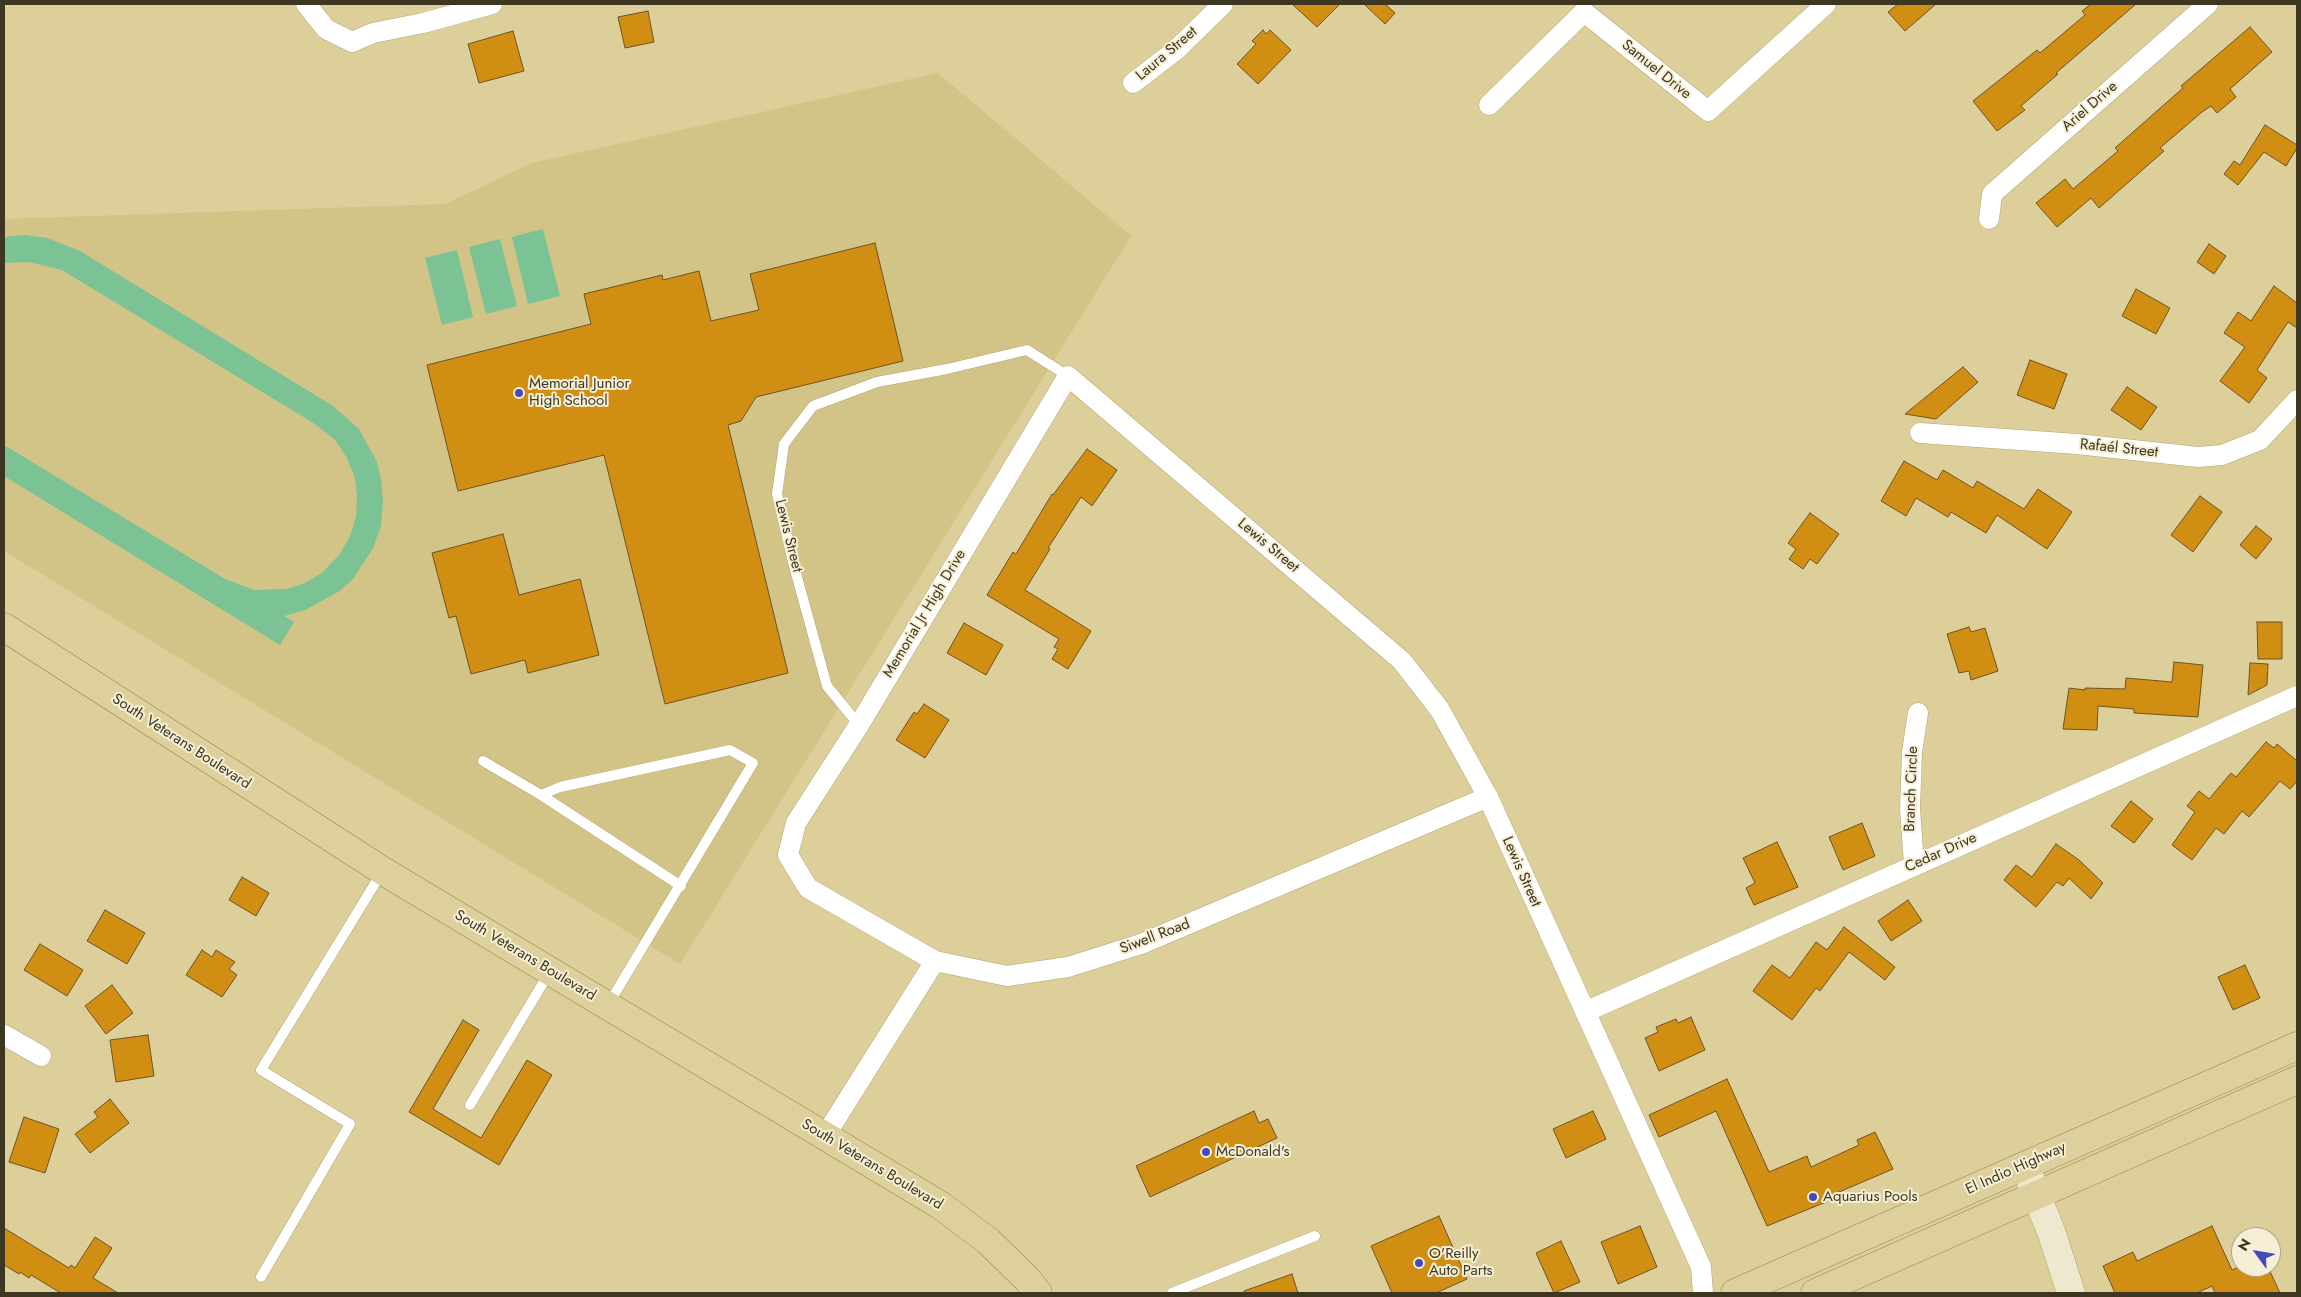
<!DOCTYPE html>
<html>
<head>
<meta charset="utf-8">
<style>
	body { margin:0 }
	#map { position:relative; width:2301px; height:1297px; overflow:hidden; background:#dccf99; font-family:Jost,sans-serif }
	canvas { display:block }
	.frame { position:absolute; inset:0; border:5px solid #3d3722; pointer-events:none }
	.north { position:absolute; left:2231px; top:1227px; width:50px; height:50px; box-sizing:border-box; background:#f6efd5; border:1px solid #aca58d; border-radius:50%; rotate:302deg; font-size:14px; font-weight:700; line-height:20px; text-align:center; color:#3d3722 }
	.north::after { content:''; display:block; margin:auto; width:18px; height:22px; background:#4549be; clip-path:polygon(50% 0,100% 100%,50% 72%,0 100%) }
</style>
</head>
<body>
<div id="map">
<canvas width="2301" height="1297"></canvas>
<div class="frame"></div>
<div class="north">N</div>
</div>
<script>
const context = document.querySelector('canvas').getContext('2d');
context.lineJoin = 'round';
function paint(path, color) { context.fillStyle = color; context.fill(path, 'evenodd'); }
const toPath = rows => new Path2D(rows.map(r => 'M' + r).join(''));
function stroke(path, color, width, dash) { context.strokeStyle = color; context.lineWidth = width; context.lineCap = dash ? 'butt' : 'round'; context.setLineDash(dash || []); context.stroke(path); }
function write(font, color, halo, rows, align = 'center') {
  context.font = font + ' Jost,sans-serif'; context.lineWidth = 4; context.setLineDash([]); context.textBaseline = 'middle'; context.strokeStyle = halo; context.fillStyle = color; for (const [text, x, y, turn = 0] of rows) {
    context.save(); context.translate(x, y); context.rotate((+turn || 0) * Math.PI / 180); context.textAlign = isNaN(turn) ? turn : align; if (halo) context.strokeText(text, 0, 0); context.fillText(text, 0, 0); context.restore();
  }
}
paint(toPath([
	[938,73,1131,236,680,964,4,551,4,219,445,204,532,163]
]), '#d2c386');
paint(toPath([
	[543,229,560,296,528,304,512,237],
	[25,235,47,238,80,251,333,406,359,429,377,462,381,479,383,502,381,526,373,548,353,579,338,592,305,610,284,616,294,622,280,645,4,476,4,445,225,579,254,590,287,589,305,583,323,572,340,554,350,536,356,517,357,496,355,478,346,456,335,440,315,424,62,270,29,262,4,263,4,237],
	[500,239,517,306,486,314,469,247],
	[457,250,473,317,442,325,425,258]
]), '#7bc295');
const building = toPath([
	[1292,4,1340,4,1317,27,1292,4],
	[1364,4,1385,4,1395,13,1385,24,1364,4],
	[1898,4,1936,4,1905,31,1888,12,1898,4],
	[2091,4,2136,4,2056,73,2058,74,2021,106,2025,110,1997,131,1973,101,2037,50,2040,53,2085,15,2082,11,2091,4],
	[648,11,654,42,625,48,618,17,648,11],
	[2250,27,2272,52,2230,89,2236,97,2217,113,2211,106,2202,112,2160,148,2164,151,2099,208,2091,198,2057,227,2036,203,2065,179,2073,189,2118,151,2115,148,2183,88,2181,86,2250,27],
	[1263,30,1266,34,1270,30,1291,50,1258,84,1237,64,1256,44,1252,41,1263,30],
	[513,31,524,71,479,83,468,44,513,31],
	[2265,125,2297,145,2297,148,2286,166,2264,152,2238,185,2224,174,2234,161,2240,165,2265,125],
	[875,243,903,361,756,397,741,421,728,425,788,673,665,704,604,455,458,491,427,365,591,324,584,294,662,275,663,280,699,271,711,321,759,310,750,274,875,243],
	[2209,244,2226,256,2214,274,2197,262,2209,244],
	[2274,286,2297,303,2297,328,2288,322,2257,370,2267,378,2249,403,2220,381,2245,347,2224,333,2238,312,2251,321,2274,286],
	[2136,289,2170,308,2156,334,2122,316,2136,289],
	[2030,360,2067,374,2054,409,2017,395,2030,360],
	[1963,367,1978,382,1936,419,1905,414,1963,367],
	[2127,387,2157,407,2141,430,2111,410,2127,387],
	[1087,449,1117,470,1092,506,1081,497,1048,548,1050,549,1025,590,1091,631,1068,669,1052,659,1058,649,1054,647,1059,639,987,595,1013,552,1016,554,1052,494,1053,495,1087,449],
	[1904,461,1937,480,1943,470,1973,488,1977,481,2024,509,2038,489,2072,512,2047,549,1997,515,1986,533,1951,512,1948,517,1916,498,1906,516,1881,501,1904,461],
	[2200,496,2222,512,2193,552,2171,535,2200,496],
	[1810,513,1839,534,1817,564,1810,559,1803,569,1789,559,1796,549,1788,543,1810,513],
	[2256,526,2272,539,2256,559,2240,545,2256,526],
	[503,534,519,595,580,579,599,655,528,673,525,660,471,674,456,616,449,618,432,553,503,534],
	[2257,622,2282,622,2282,659,2258,659,2257,622],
	[964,623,1003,645,986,675,947,653,964,623],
	[1969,627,1971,632,1985,628,1998,671,1971,680,1969,671,1959,673,1947,634,1969,627],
	[2174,662,2203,665,2198,717,2134,713,2134,709,2098,706,2097,730,2063,729,2069,688,2085,690,2085,688,2125,689,2126,678,2172,682,2174,662],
	[2250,663,2268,664,2267,685,2248,695,2250,663],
	[924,704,949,720,925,758,896,740,914,712,917,714,924,704],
	[2266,742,2274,748,2277,744,2297,761,2297,781,2290,789,2280,781,2249,817,2242,811,2224,834,2216,828,2192,860,2172,845,2195,812,2187,806,2199,791,2209,799,2231,773,2236,777,2266,742],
	[2131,801,2153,819,2134,843,2111,826,2131,801],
	[1862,823,1875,856,1843,870,1829,837,1862,823],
	[1777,842,1798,887,1754,905,1746,888,1755,883,1743,858,1777,842],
	[2056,844,2079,860,2103,883,2091,899,2069,878,2063,886,2057,882,2036,907,2004,880,2016,865,2032,877,2056,844],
	[242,877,269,893,256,916,229,900,242,877],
	[1908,900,1922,921,1891,941,1878,921,1908,900],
	[105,910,145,933,127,964,87,941,105,910],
	[1844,927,1895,967,1885,980,1849,952,1820,991,1816,988,1792,1020,1753,991,1772,965,1790,978,1816,942,1827,950,1844,927],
	[40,944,83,970,67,996,24,970,40,944],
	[202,950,212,957,216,950,235,962,229,969,237,975,222,997,186,975,202,950],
	[2245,965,2260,998,2233,1010,2218,977,2245,965],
	[112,985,133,1013,106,1034,85,1006,112,985],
	[1691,1017,1705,1050,1659,1071,1645,1038,1658,1032,1656,1027,1676,1019,1678,1023,1691,1017],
	[463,1020,479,1030,433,1109,481,1138,527,1060,552,1075,499,1165,409,1112,463,1020],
	[148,1035,154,1076,116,1082,110,1040,148,1035],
	[1727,1079,1769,1172,1807,1156,1811,1167,1859,1145,1857,1140,1875,1132,1893,1169,1825,1198,1826,1202,1767,1226,1716,1111,1659,1137,1649,1115,1727,1079],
	[110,1099,129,1123,90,1153,75,1134,98,1117,94,1112,110,1099],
	[1254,1111,1259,1123,1268,1119,1277,1138,1150,1197,1136,1166,1254,1111],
	[1593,1111,1606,1139,1566,1158,1553,1129,1593,1111],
	[24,1117,59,1129,45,1173,9,1162,24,1117],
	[1439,1216,1467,1279,1436,1293,1392,1293,1371,1246,1439,1216],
	[1640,1226,1657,1267,1618,1284,1601,1242,1640,1226],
	[2212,1226,2232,1270,2239,1267,2268,1267,2280,1293,2215,1293,2212,1286,2197,1293,2115,1293,2103,1266,2133,1252,2137,1261,2212,1226],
	[4,1228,69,1268,71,1265,75,1268,95,1237,112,1248,93,1278,118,1293,61,1293,31,1275,29,1278,20,1272,19,1274,4,1265,4,1228],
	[1561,1241,1580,1282,1554,1293,1536,1253,1561,1241],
	[1292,1274,1298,1293,1244,1293,1244,1291,1292,1274]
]);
paint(building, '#d08f13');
stroke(building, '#6f5226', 1);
const lane = toPath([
	[859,725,827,686,794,566,777,494,784,444,813,406,877,382,947,369,1027,350,1068,376],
	[483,761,541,795,560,787,730,750,753,763,608,1005],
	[541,795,681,886],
	[470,1105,549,973],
	[261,1277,350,1124,261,1070,382,872],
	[1172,1293,1315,1236]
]);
const street = toPath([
	[306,4,326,29,352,42,373,33,423,23,492,4],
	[1133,83,1176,50,1223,4],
	[1489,105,1584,12,1708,111,1826,4],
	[1989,219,1992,194,2208,4],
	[1920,433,2077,444,2198,457,2222,455,2260,440,2297,400],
	[1488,797,1141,944,1068,967,1007,976,935,961,808,888,788,855,796,823,859,725,1068,376,1402,661,1440,710,1488,797,1701,1267,1703,1293],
	[1914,865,1910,809,1912,752,1918,713],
	[1585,1012,2297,696],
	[4,1035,41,1056],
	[825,1136,935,961]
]);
const secondary = toPath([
	[2025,1166,2052,1234,2071,1293]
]);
const primary = toPath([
	[4,627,383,871,940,1205,988,1241,1027,1279,1038,1293],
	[1735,1293,2297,1046],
	[1815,1293,2297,1080]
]);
stroke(lane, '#b3a572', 11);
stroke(street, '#b3a572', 21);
stroke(secondary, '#b3a572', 29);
stroke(primary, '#968646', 29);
stroke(lane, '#fff', 10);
stroke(street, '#fff', 20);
stroke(secondary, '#eee8ce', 28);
stroke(primary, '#ddd09c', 28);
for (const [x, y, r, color] of [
	[519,393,5,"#4549be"],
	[1206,1152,5,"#4549be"],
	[1813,1197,5,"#4549be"],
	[1419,1263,5,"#4549be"]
]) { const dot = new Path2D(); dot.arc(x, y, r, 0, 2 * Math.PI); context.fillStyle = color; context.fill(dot); stroke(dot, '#f6efd5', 2); }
write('15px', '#3d3722', '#f6efd5', [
	["Laura Street",1167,54,-40],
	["Samuel Drive",1656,70,39],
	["Ariel Drive",2090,107,-41],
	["Rafaél Street",2119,449,6],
	["Lewis Street",788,536,76],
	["Lewis Street",1268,546,40],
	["Memorial Jr High Drive",925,614,-59],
	["South Veterans Boulevard",181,742,33],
	["Branch Circle",1912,789,-88],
	["Cedar Drive",1941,853,-24],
	["Lewis Street",1521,872,66],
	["Siwell Road",1155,937,-21],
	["South Veterans Boulevard",525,956,31],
	["South Veterans Boulevard",872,1165,31],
	["El Indio Highway",2016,1169,-24]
]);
write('15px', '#3d3722', '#f6efd5', [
	["Memorial Junior",529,384],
	["High School",529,401],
	["McDonald's",1216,1152],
	["Aquarius Pools",1823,1197],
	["O'Reilly",1429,1254],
	["Auto Parts",1429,1271]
], 'left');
</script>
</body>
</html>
